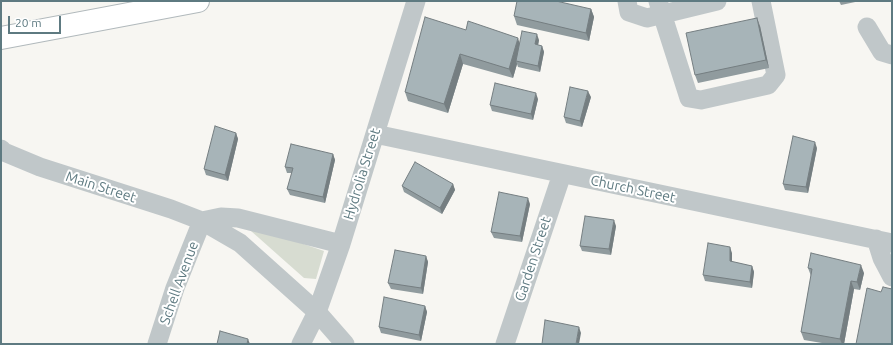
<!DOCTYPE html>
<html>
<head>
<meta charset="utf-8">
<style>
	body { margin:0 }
	#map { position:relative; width:893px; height:345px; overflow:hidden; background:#f7f6f2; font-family:Ubuntu,sans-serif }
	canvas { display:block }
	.frame { position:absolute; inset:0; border:2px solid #5e7a81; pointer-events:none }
	.scale { position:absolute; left:8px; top:16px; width:53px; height:18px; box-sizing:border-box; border:2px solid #5e7a81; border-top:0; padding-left:5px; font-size:12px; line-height:14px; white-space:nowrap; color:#5e7a81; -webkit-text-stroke:3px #fff; paint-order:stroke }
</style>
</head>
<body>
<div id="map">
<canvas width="893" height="345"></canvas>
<div class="frame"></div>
<div class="scale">20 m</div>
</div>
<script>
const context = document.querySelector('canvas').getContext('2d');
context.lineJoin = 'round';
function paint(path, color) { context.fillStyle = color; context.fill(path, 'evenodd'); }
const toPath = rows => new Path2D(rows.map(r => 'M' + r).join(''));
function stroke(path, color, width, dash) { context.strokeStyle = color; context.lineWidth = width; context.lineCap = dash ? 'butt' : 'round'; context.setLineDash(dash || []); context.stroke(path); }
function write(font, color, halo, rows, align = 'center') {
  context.font = font + ' Ubuntu,sans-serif'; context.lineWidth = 4; context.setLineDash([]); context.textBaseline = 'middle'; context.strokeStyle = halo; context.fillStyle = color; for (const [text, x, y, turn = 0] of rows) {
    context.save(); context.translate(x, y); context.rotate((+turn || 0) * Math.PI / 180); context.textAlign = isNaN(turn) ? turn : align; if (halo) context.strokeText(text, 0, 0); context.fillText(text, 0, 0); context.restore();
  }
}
paint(toPath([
	[242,223,324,251,316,279,304,278]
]), '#d7dcd1');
const major = toPath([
	[1,38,198,1]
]);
stroke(major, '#b1b9bc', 24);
stroke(toPath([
	[627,1,629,12,647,18,717,1],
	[658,1,689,98,701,100,768,85,776,75,761,1],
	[867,27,882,52,892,55],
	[375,134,892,243],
	[1,149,4,152,40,167,171,209,202,221,240,243,317,312,345,344],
	[876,239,882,258,892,277],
	[157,344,175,288,202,221,221,217,238,218,341,244],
	[301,344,317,312,341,244,416,1],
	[505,344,562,174]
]), '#c0c7c9', 19);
stroke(major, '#fff', 22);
paint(toPath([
	[839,1,860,1,841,5],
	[591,9,594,17,589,41,517,25,514,16],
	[760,26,769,68,698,83,695,75],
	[466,30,520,44,539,40,538,45,542,46,544,52,540,72,518,67,517,64,513,78,463,64,448,113,408,101,405,92],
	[591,97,582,127,566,123,564,117],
	[538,99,533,120,492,111,490,105],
	[236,133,238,139,228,181,206,175,204,169],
	[817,148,808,193,785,190,783,184],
	[333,154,335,160,325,203,290,195,287,189,292,173,287,173,285,167],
	[453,184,455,190,442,214,404,192,402,186],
	[530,204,522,242,494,238,491,232],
	[616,226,611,255,582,251,580,246],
	[732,253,732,262,752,266,754,272,752,288,705,281,703,275],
	[426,256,428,262,423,294,391,289,388,283],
	[808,268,864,273,860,290,854,289,844,344,828,344,804,340,801,332,811,276],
	[425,306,427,312,421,341,381,333,379,327]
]), '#909b9e');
paint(toPath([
	[591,9,594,17,589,41,586,33],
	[757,18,760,26,769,68,766,60],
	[537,34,539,40,537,50,535,44],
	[518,38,521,48,516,61,517,64,513,78,509,69],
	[542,46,544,52,540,72,538,66],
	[460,54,463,64,448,113,444,104],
	[588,91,591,97,582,127,580,121],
	[536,93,538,99,533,120,531,114],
	[236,133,238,139,228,181,225,175],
	[815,142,817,148,808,193,806,187],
	[333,154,335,160,325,203,323,197],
	[453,184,455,190,442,214,440,208],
	[528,198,530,204,522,242,520,236],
	[614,220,616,226,611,255,609,249],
	[730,247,732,253,732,267,730,261],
	[426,256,428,262,423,294,421,288],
	[861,265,864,273,860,290,857,282],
	[752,266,754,272,752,288,750,282],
	[851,281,854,289,844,344,842,344,840,339],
	[425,306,427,312,421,341,419,335],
	[579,327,581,333,579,344,576,344],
	[248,339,250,344,247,344]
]), '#757e81');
const building = toPath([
	[517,1,556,1,591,9,586,33,514,16,517,1],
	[425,17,466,30,468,21,518,38,509,69,460,54,444,104,405,92,425,17],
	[757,18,766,60,695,75,686,33,757,18],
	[522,31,537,34,535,44,542,46,538,66,516,61,522,31],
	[495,83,536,93,531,114,490,105,495,83],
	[570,87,588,91,580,121,564,117,570,87],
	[215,126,236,133,225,175,204,169,215,126],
	[793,136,815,142,806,187,783,184,793,136],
	[291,144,333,154,323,197,287,189,293,168,285,167,291,144],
	[415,162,453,184,440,208,402,186,415,162],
	[499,192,528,198,520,236,491,232,499,192],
	[585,216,614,220,609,249,580,246,585,216],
	[708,243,730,247,730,261,752,266,750,282,703,275,708,243],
	[395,250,426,256,421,288,388,283,395,250],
	[811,253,861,265,857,282,851,281,840,339,801,332,812,269,808,268,811,253],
	[883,287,892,289,892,344,856,344,867,288,881,292,883,287],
	[384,297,425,306,419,335,379,327,384,297],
	[545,320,579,327,576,344,542,344,545,320],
	[220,331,248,339,247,344,217,344,220,331]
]);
paint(building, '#a7b4b8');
stroke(building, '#757e81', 1);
write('14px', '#5e7a81', '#fff', [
	["Hydrolia Street",362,174,-73],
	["Main Street",101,187,18],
	["Church Street",633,189,12],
	["Garden Street",533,259,-72],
	["Schell Avenue",179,283,-70]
]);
</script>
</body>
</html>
